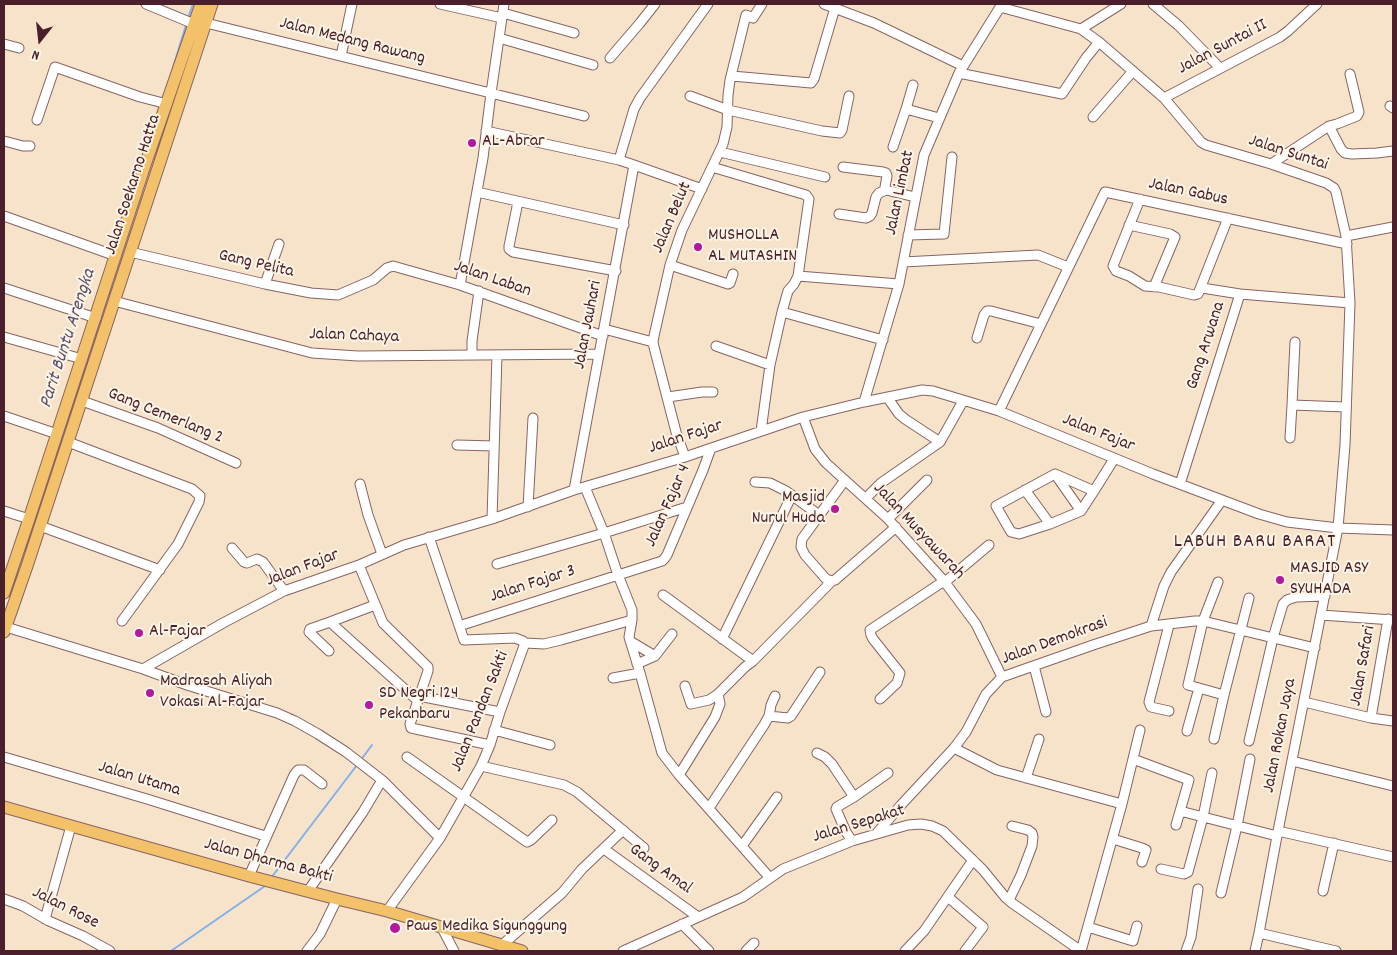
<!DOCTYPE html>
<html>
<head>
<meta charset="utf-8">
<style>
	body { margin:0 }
	#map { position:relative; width:1397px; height:955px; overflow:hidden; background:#f7e3ca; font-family:Dekko,sans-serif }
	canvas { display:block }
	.frame { position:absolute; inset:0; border:5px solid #4a1f2b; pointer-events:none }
	.north { position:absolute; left:15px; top:15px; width:50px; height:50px; -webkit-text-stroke:4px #fcf5e5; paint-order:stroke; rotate:196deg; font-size:14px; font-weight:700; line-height:20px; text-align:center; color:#4a1f2b }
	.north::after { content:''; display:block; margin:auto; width:18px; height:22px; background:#4a1f2b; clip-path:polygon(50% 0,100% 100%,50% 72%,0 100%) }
</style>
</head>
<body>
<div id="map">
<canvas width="1397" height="955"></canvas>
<div class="frame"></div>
<div class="north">N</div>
</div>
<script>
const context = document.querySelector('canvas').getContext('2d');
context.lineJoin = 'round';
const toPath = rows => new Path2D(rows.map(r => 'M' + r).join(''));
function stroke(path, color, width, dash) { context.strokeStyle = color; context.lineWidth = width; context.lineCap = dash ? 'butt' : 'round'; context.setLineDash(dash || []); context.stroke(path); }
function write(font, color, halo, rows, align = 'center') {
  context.font = font + ' Dekko,sans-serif'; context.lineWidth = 4; context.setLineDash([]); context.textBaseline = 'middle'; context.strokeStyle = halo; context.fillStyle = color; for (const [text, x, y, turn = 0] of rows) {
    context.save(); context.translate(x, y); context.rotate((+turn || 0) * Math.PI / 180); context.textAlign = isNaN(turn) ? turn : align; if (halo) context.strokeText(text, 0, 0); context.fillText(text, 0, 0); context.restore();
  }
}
stroke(toPath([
	[157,4,189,17],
	[188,18,193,4],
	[172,71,186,25],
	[360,761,372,745],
	[271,878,357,765],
	[171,951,265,886]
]), '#81b1ec', 2);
const minor = toPath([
	[146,4,194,24],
	[440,4,502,18],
	[824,4,874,23,963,66],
	[1153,4,1179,26,1220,68],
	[1000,7,1081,29,1099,42,1164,98,1201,142,1206,145,1271,164,1326,183,1334,188,1336,192,1346,236,1350,303,1345,445,1338,528,1277,836,1259,933,1255,951],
	[503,13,574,33],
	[206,23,584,116],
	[1081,29,1121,4],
	[499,38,593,65],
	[4,44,19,48],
	[341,56,352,4],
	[610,58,640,23,655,4],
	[959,73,1062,94,1086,58,1099,42],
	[732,76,811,83,814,79,835,8],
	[690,96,728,110,822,131,840,133,842,130,849,96],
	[1164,98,1280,37,1288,31,1317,4],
	[1390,106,1393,108],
	[906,109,913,85],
	[1093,117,1133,71],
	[37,120,55,67,140,97,167,104],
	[1329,126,1341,149,1345,153,1352,154,1377,153,1393,151],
	[486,131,619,160,634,165,702,189],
	[4,141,23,146,30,146],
	[893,147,906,109,939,118],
	[720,152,825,177],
	[619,160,634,109,640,98,708,4],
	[1271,164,1329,126,1337,124,1357,116,1359,112,1350,74],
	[712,167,806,195,809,199,798,276,794,284,788,291,782,312,770,365,761,431],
	[843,167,883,172,886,173,887,176,885,187,886,190,915,197],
	[477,192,624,225],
	[1140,199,1113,266,1116,271,1129,276,1145,286,1159,287,1194,295,1198,294,1228,218],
	[518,202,509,246,509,249,513,252,616,271],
	[839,214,866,218,870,216,872,213,876,197,879,193,886,190],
	[4,216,116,256],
	[1129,225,1170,234,1175,237,1154,287],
	[908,235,944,234,952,157],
	[1346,236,1393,227],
	[130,252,265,284,311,293,338,295,373,280,387,268,393,266,460,285,603,336],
	[903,262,1038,255,1068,267],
	[670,265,728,284,730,283,733,274],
	[798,276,899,284],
	[265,284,279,244],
	[460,285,483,158,491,93,504,4],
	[4,288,96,318],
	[1202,288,1240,294],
	[114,301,312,353,358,356,599,354],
	[782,312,883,340],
	[604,329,653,342],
	[4,337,82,359],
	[977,338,984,315,987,311,991,311,1041,324],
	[1295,342,1292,405,1346,407],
	[716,346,770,365],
	[472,355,472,341,479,291],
	[668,397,702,392,713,392],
	[887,397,899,414,905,419,940,442],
	[82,401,158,428,236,463],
	[864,402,899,284,924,155,959,73,1002,4],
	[999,411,1105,192,1347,244],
	[4,416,57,434],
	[803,417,815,449,826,463,888,519,944,581,976,624,1002,677],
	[1290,438,1292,405],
	[68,442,192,489,200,496,199,502,178,544,122,621],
	[457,445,494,446],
	[685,457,676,432,654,347,653,342,654,336,670,265,682,230,723,144,727,127,728,95,730,80,746,15,753,18,762,4],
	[1055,474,1081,511],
	[845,480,802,539,801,547,805,555,826,579,832,581,835,580,896,527],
	[755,482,770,483,786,491,819,515],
	[360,484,368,515,382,554],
	[1180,484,1240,294,1350,303],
	[585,487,604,533,618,575,632,610,632,620,629,637,640,673,662,753,679,775,770,878],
	[574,490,634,165],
	[1025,490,1050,524],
	[1094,491,1081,511,1050,524,1019,534,1011,532,996,506,1055,474,1094,491,1114,459],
	[866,498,881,483,940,442,963,401],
	[528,507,533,418],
	[4,511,29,519],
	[492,519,497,355],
	[888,519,927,480],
	[40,526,160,570],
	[232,548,244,562,247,563,257,559,263,562,284,591],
	[497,564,604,533,687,507],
	[359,565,383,623,428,667,428,671,410,724,411,728,490,745],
	[945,582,989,545],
	[1218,582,1203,621,1188,685,1224,695],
	[663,595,753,661],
	[1321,615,1393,620],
	[330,622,418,701],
	[459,626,662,561,665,558,667,555,703,470,711,448],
	[1151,626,1164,586,1171,572,1222,500],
	[6,627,143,669,223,623,284,591,359,565,404,545,492,519,574,490,685,457,803,417,864,402,922,390,933,391,999,411,1153,474,1259,514,1287,522,1338,528,1393,530],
	[722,639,792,495],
	[630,641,655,656],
	[525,643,544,644,561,640,632,620],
	[329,651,309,632,310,629,330,622,375,605],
	[637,664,655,656,672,634],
	[1034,666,1046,712],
	[143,669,187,685,277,713,295,721,318,734,346,752,382,780,440,838],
	[613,678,640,673],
	[718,694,745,667,753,661,832,581],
	[419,696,500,712],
	[880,699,897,683,900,673,873,639,871,635,870,630,944,581],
	[1304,702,1371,718,1393,721],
	[1169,711,1151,707,1149,702,1169,625],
	[769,716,788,718,791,716,820,672],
	[1371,718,1388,619],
	[494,730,550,745],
	[1187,731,1199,688],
	[1214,739,1224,695,1249,598],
	[1249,741,1273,638,1283,604,1287,600,1296,597,1325,596],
	[954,748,997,770,1122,804],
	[817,753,825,757,832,764,854,797],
	[4,757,147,799,265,836],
	[407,757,527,842,531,840,552,820],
	[1133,759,1189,780,1176,825],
	[1292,761,1393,786],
	[481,766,564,785,577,792,644,848],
	[679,775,715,717,720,704,718,694,709,700,691,704,685,686],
	[1026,778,1039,739],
	[709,808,764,725,769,716,771,705,775,696],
	[1180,811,1277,836],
	[1278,831,1393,857],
	[877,833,901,805,954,748,966,732,986,694,1002,677,1093,645,1151,626,1195,621,1203,621,1315,648],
	[1113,839,1142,848,1146,850,1142,862],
	[852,841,846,832,836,809,837,807,854,797,888,773],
	[742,846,777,797],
	[604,849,698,917],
	[1161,869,1184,874,1188,872,1203,817,1212,773],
	[249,876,294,775,298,770,304,770,322,784],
	[308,891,363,812,382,780],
	[1323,891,1334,843],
	[1221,893,1237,826,1250,759],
	[948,897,983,927,965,951],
	[4,899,23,906,49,921,83,936,110,951],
	[1009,900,1021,875,1032,846,1033,837,1032,833,1028,830,1012,826],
	[387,911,440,838,481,766,490,745,500,712,525,643,523,641,515,638,464,640,429,537],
	[45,919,71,826],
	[682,924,709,951],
	[1088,927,1133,941,1137,926],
	[442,928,454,951],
	[1259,933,1336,951],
	[502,945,562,893,582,869,623,830],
	[307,951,320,934,337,899],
	[623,951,743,897,783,869,852,841,908,825,921,824,932,826,943,831,983,870,1005,897,1012,903,1081,951,1122,804,1140,730],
	[746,951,754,943],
	[905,951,924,931,973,860],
	[1186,951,1191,937,1198,889]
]);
const major = toPath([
	[4,593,29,519,145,165,201,4],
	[4,632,27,566,212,4],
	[4,807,249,876,337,899,387,911,522,951]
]);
stroke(minor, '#876463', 11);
stroke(major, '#876463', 13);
stroke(minor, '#fff', 9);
stroke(major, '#f4c16b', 11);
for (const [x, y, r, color] of [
	[472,143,5,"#b5179e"],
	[698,247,5,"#b5179e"],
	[835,509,5,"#b5179e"],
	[1280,580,5,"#b5179e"],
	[139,633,5,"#b5179e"],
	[150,693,5,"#b5179e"],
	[369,705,5,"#b5179e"],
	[395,928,6,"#b5179e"]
]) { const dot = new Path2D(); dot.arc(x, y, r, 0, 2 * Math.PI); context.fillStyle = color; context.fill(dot); stroke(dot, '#fcf5e5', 2); }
write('18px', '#4a1f2b', '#fcf5e5', [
	["Jalan Medang Rawang",352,42,14],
	["Jalan Suntai II",1223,48,-28],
	["Jalan Suntai",1288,154,18],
	["Jalan Soekarno Hatta",134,185,-72],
	["Jalan Limbat",901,193,-78],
	["Jalan Gabus",1188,193,12],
	["Jalan Belut",673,218,-67],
	["Gang Pelita",256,265,13],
	["Jalan Laban",492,280,19],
	["Jalan Jauhari",589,325,-79],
	["Jalan Cahaya",354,337,2],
	["Gang Arwana",1207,346,-72],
	["Gang Cemerlang 2",165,417,22],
	["Jalan Fajar",1098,434,22],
	["Jalan Fajar",686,438,-18],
	["Jalan Fajar 4",669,506,-66],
	["Jalan Musyawarah",918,532,47],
	["Jalan Fajar",303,569,-21],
	["Jalan Fajar 3",533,585,-18],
	["Jalan Demokrasi",1055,642,-20],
	["Jalan Safari",1364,666,-80],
	["Jalan Pandan Sakti",481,712,-68],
	["Jalan Rokan Jaya",1281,736,-79],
	["Jalan Utama",139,780,17],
	["Jalan Sepakat",859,825,-17],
	["Jalan Dharma Bakti",268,862,15],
	["Gang Amal",660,870,36],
	["Jalan Rose",65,909,27]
]);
write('18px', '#4a1f2b', '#fcf5e5', [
	["AL-Abrar",482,143],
	["MUSHOLLA",708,237],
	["AL MUTASHIN",708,258],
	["Masjid",825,499,"right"],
	["Nurul Huda",825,520,"right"],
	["MASJID ASY",1290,570],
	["SYUHADA",1290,591],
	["Al-Fajar",149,633],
	["Madrasah Aliyah",160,683],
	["Vokasi Al-Fajar",160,704],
	["SD Negri 124",379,695],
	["Pekanbaru",379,716],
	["Paus Medika Sigunggung",406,928]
], 'left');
write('italic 19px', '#5d526f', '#fcf5e5', [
	["Parit Buntu Arengka",69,339,-72]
]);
context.letterSpacing = '1px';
write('20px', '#4a1f2b', '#fcf5e5', [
	["LABUH BARU BARAT",1255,543]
]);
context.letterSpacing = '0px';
</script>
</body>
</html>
